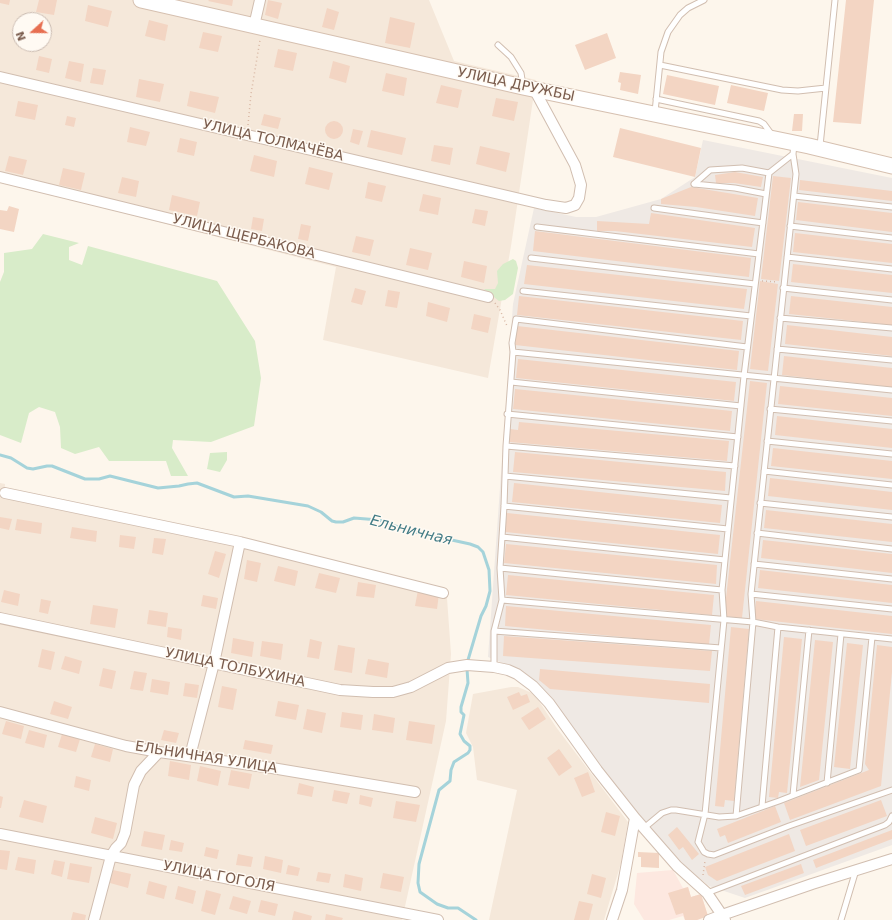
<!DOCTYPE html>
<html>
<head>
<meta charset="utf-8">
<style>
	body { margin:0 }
	#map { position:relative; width:892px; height:920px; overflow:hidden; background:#fdf6ec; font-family:"DejaVu Sans",sans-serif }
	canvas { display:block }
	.north { position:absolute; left:12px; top:12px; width:40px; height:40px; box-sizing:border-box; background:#fffaf3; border:1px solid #cabbb1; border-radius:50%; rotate:249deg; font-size:11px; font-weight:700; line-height:16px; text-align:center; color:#7a5c4d }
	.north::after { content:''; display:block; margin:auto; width:14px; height:18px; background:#e76f51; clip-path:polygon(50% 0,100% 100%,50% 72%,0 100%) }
</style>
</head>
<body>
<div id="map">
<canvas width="892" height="920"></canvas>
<div class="north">N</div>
</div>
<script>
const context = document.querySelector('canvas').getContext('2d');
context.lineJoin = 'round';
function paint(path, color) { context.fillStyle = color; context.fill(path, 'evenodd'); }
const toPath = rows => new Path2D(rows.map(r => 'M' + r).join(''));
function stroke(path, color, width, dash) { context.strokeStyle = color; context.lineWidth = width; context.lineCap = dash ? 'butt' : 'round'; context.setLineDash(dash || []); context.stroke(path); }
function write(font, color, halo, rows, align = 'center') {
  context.font = font + ' "DejaVu Sans",sans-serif'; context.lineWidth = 3; context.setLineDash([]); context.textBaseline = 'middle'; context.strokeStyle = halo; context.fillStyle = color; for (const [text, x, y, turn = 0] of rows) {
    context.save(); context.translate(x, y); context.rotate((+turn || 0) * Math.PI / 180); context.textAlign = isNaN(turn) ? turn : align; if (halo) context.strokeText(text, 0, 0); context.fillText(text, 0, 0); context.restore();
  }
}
paint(toPath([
	[0,0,429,0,454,61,536,80,511,246,488,378,323,340,336,267,0,182],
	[20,20,44,20,44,44,20,44],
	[0,483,5,484,4,496,237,546,447,598,451,654,446,721,402,920,0,920],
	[511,687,518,687,532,693,537,698,556,727,628,822,621,863,604,920,489,920,517,790,477,780,473,747,466,733,473,694]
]), '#f5e8da');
paint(toPath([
	[673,870,683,888,688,887,691,897,701,894,708,916,697,920,685,920,683,916,669,920,644,920,634,904,637,873]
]), '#fde8e0');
paint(toPath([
	[703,140,892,178,892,845,745,898,709,886,688,869,643,820,520,670,488,657,513,304,534,208,576,217,596,217,661,199,695,177]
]), '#efe9e4');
paint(toPath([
	[43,234,79,243,69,247,69,260,82,265,88,246,217,281,255,341,261,378,254,426,211,442,173,440,172,448,188,476,171,476,166,461,109,461,99,447,75,454,61,448,60,427,55,412,39,407,29,413,21,443,0,435,0,282,4,272,4,253,32,249],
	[513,259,516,261,518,268,513,294,505,300,499,301,484,289,495,289,498,283,497,271,503,264],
	[227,452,227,460,220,472,207,469,210,453]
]), '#d8ecc9');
stroke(toPath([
	[0,455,11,458,27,468,33,469,47,466,52,466,85,479,99,479,110,476,158,488,179,486,188,484,197,483,234,497,248,496,308,506,321,512,332,521,336,522,343,522,354,518,379,520,406,530,470,544,478,547,483,552,489,570,490,591,486,606,481,616,468,660],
	[467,669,468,683,461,707,461,712,464,715,460,734,464,741,470,746,470,750,468,753,454,762,451,770,450,781,439,790,419,864,418,883,420,892,437,904,448,908,458,908,476,920]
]), '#a5d3da', 3);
paint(toPath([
	[0,0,10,0,9,5,0,3],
	[39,0,57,0,54,15,36,12],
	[209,0,233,0,232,6,208,1],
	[268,0,282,3,278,19,265,15],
	[846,0,874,0,861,124,833,122],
	[88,5,112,11,108,27,85,21],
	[327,8,339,12,334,30,322,27],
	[390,17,415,23,410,48,385,43],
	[149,20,168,25,165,41,145,36],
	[203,32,222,36,218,52,199,48],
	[607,33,616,58,585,70,575,45],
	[278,49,297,53,293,71,274,67],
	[39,56,52,59,49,73,36,70],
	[69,61,84,64,81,82,65,78],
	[333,61,350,66,346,83,329,78],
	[93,68,106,70,103,85,90,83],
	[620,72,641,75,638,94,620,90,621,83,618,82],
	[386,73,407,78,404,96,382,91],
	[667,75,719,86,715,105,663,94],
	[139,79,164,84,160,102,136,97],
	[441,85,462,90,458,108,436,103],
	[731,85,768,93,764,111,727,103],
	[190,91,219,97,215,113,187,106],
	[496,98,518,102,514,121,492,116],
	[18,101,38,105,35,120,15,116],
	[264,114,281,118,278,129,261,125],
	[794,114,803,114,802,131,792,131],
	[67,116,76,118,74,127,65,125],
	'325 130a9 9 0 1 1 18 0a9 9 0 1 1-18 0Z',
	[130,127,150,132,146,146,127,142],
	[620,128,701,148,695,177,613,157],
	[353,129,363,131,359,145,350,142],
	[371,130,406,138,402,155,367,147],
	[180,138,197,142,194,156,177,152],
	[434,145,453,148,450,165,431,161],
	[480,146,510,153,506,172,476,164],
	[254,155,277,161,274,177,250,171],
	[9,156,27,160,23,175,5,171],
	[309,167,333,173,329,190,305,184],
	[63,168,85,173,81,190,59,185],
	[735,172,763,177,761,187,734,183,716,183,715,175],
	[773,176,791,178,779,281,761,279],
	[122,177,139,181,136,197,118,193],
	[800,180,892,191,892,201,799,190],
	[368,182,386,186,382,202,365,198],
	[691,187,758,198,755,216,696,207,661,204,661,199],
	[423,194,441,198,438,215,419,211],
	[172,195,200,202,197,216,169,210],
	[798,202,892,213,892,232,796,220],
	[9,206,19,209,14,232,0,229,0,210,7,211],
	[475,209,488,211,485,226,472,223],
	[651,213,755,228,752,247,615,231,597,231,597,221,649,224],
	[253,217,264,219,262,231,251,229],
	[301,224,311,226,308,241,298,239],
	[535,231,751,258,749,277,533,251],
	[795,233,892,244,892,263,793,252],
	[356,236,374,240,370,256,352,252],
	[410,248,432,253,428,270,406,265],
	[464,261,487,266,484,283,461,277],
	[793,264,892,275,892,293,791,282],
	[527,265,747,289,744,309,524,284],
	[760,281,778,284,768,371,750,369],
	[355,288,366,291,362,305,351,302],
	[388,290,400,292,397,308,385,306],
	[519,296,743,321,741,340,517,315],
	[791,296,892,307,892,325,789,314],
	[428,302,450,308,447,322,426,316],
	[474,314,491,318,488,333,471,329],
	[787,325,892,337,892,356,785,344],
	[517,326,739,351,737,370,515,345],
	[784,356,892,368,892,387,782,375],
	[518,359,736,382,734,401,516,378],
	[750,381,767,383,742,618,724,616],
	[780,386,892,398,892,416,778,404],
	[515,389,732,411,730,431,513,409],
	[777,416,892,429,892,448,775,435],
	[519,422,729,441,727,461,509,442,510,429,518,430],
	[773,448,892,461,892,479,771,466],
	[515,452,726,472,725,491,513,472],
	[770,478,892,492,892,510,768,496],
	[514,483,722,505,720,523,512,502],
	[766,510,892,524,892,542,764,528],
	[507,513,720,535,718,554,505,532],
	[0,517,12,519,9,530,0,528],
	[17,519,42,523,41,534,15,530],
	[72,527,97,531,96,542,70,538],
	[120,535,136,537,134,549,119,547],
	[154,538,166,539,163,555,152,553],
	[763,540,892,554,892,573,761,558],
	[506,544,717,565,716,584,504,563],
	[215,551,226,554,219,578,208,574],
	[247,560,261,563,257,582,244,579],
	[278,566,298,571,295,586,274,581],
	[760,570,892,585,892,603,758,588],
	[319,573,340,578,336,593,315,588],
	[508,575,714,595,712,615,506,595],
	[358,582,376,585,374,598,356,596],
	[4,590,20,594,18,606,1,602],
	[418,590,439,594,437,609,415,606],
	[203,595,218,598,216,609,201,606],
	[41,599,51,601,48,614,39,612],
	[756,601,892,616,892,634,754,619],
	[93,605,118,609,115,628,90,624],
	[506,606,711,625,709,645,505,626],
	[149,610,168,613,166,627,147,624],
	[168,627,182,629,181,640,167,637],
	[731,627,749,629,734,801,725,800,724,807,715,806],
	[504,636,712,651,710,671,503,656],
	[784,637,802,639,787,793,779,792,778,798,769,797],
	[233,638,254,642,252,657,231,653],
	[310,639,322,642,319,659,307,657],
	[815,640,833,642,819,780,800,787],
	[262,641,283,644,281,660,260,656],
	[847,643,863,645,850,769,834,767],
	[338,645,355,648,352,673,334,670],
	[877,645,892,647,892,672,881,786,790,820,784,803,869,770,865,764],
	[42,649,55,652,51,670,38,667],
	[65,656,82,661,79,674,61,669],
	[368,659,389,663,387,678,365,674],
	[103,668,116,671,112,689,99,686],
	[540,669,710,684,709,703,550,689,539,680],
	[134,671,147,673,143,691,130,689],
	[152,679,170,682,168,695,150,692],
	[185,683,199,685,197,698,183,696],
	[222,686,237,689,233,710,218,707],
	[519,692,521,696,527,694,530,702,513,710,507,697],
	[54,701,72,707,68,719,50,714],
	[278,701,299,705,296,720,275,716],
	[538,707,546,719,529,730,521,718],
	[307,709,326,713,322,733,303,729],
	[342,712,363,715,361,730,340,727],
	[374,714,395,718,393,733,372,730],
	[6,721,24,726,21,739,2,734],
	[409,721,435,725,432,744,406,740],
	[29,730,47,735,44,748,25,743],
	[164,730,179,733,176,743,161,740],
	[62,734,80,739,76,752,58,747],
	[245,740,273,745,271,754,243,749],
	[95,744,113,749,110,762,91,757],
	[559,749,572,767,559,776,547,758],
	[170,761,191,765,189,780,168,776],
	[200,766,221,771,218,786,197,781],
	[231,770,252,774,249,789,228,785],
	[588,772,595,792,582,797,574,778],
	[76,776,91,780,89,791,74,787],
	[299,783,314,787,312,797,297,794],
	[334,790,350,793,347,804,332,801],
	[360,795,373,798,371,807,359,804],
	[0,796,3,797,1,808,0,808],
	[24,800,47,806,43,823,19,817],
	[881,800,887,816,806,846,800,830],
	[396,801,420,805,416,822,393,818],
	[775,806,781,822,728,843,725,835,720,837,717,829],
	[606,812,620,816,615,836,601,832],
	[95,817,117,823,113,839,91,833],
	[677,827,699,854,692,860,683,847,679,850,668,835],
	[892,830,892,839,816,868,813,860],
	[144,831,165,835,162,850,141,846],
	[789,834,795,851,717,881,708,875,705,867],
	[171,840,184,843,182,852,169,850],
	[206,847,219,850,217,859,204,856],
	[0,850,10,851,7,870,0,869],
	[638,852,659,853,659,868,641,867,641,857,638,857],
	[238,854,253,857,251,867,236,865],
	[265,856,283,860,281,873,263,869],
	[18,857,36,860,34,874,15,870],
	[54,860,65,862,62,877,51,874],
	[70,863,92,867,89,883,67,879],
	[801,864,804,873,745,895,741,886],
	[288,865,300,868,298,876,286,874],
	[113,870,131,874,128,888,110,883],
	[318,872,331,874,329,883,316,881],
	[383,873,404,877,401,892,380,888],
	[345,874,363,878,361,891,343,887],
	[592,874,606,878,601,898,587,894],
	[149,881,167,886,164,899,146,894],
	[178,886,196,891,193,904,175,899],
	[688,887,691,897,701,894,708,916,697,920,685,920,683,913,676,915,668,893],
	[206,890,221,894,215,915,201,911],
	[233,896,251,901,247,914,229,909],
	[261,900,278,904,275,916,258,912],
	[579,901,593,904,589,920,574,920],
	[294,911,312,916,311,920,292,920],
	[73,912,86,915,85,920,71,920],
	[326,914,343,918,342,920,325,920]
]), '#f3d5c3');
const lane = toPath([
	[498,45,511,57,521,73,523,86],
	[660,65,782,90,798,91,826,88],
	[656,99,759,121,764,124,772,135],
	[655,112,661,52,668,32,680,15,688,8,704,0],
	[794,145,793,154,769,173,744,376,725,560,722,590,724,620,705,814,698,842,704,852,708,854,714,855,789,826,892,790],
	[820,146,835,0],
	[694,184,710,170,742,168,769,173],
	[694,184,735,188,766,194],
	[794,196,892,207],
	[654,208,763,223],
	[790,226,892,238],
	[537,227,759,254],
	[787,257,892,269],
	[531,258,755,284],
	[783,288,892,300],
	[523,291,751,316],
	[780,318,892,328],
	[777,349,892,360],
	[513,352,892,390],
	[511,382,741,406],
	[770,409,892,421],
	[507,414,738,437],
	[767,441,892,454],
	[506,446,735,466],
	[764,471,892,485],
	[505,476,731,498],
	[760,503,892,517],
	[504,506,728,529],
	[757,533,892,549],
	[502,537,725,560],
	[754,564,892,579],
	[500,568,722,590],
	[751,594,892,609],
	[502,600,753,622,778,627,892,639],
	[494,631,721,648],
	[494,667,494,631,502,600,500,568,504,506,506,446,513,352,512,343,516,319,747,347],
	[827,783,841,634],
	[793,795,809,630],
	[762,806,778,627],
	[736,816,753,622,751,594,796,174,793,154],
	[644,828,662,813,671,810,676,810,719,817,736,816,779,801,859,770,872,637],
	[707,893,885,825,889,822,892,816],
	[841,920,856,870]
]);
const street = toPath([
	[254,26,260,0],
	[0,77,546,205,566,208,575,205,579,198,581,185,575,165,534,89],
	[0,177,488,297],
	[5,493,240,542,443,593],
	[0,618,340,690,373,692,393,692,411,687,448,668,467,665,494,667,508,670,517,674,533,686,549,703,597,770,635,818,622,890,612,920],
	[0,712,126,746,159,752,272,768,415,792],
	[190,756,214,663,240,542],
	[635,818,677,866,707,893,722,915,812,884,892,859],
	[0,834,438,920],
	[94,920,111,856,116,848,121,843,125,833,134,785,141,771,159,752],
	[709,920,722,915,725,920]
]);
const secondary = toPath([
	[141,0,523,87,809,146,892,166]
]);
stroke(lane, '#d1beb0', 7);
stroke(street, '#d1beb0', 12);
stroke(secondary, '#d6c0b0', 17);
stroke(toPath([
	[248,125,251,94,260,40],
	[762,281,778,282],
	[495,303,500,310,507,326],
	[703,875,705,861]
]), '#d9b8a5', 1.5, [1, 3]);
stroke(lane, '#fff', 5);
stroke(street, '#fff', 10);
stroke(secondary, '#fff', 15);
write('14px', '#7a5c4d', '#fffaf3', [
	["УЛИЦА ДРУЖБЫ",516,85,12],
	["УЛИЦА ТОЛМАЧЁВА",273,141,13],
	["УЛИЦА ЩЕРБАКОВА",244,237,14],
	["УЛИЦА ТОЛБУХИНА",235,668,12],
	["ЕЛЬНИЧНАЯ УЛИЦА",206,758,9],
	["УЛИЦА ГОГОЛЯ",219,877,11]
]);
write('italic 15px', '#437c86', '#fffaf3', [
	["Ельничная",411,531,14]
]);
</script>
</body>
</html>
